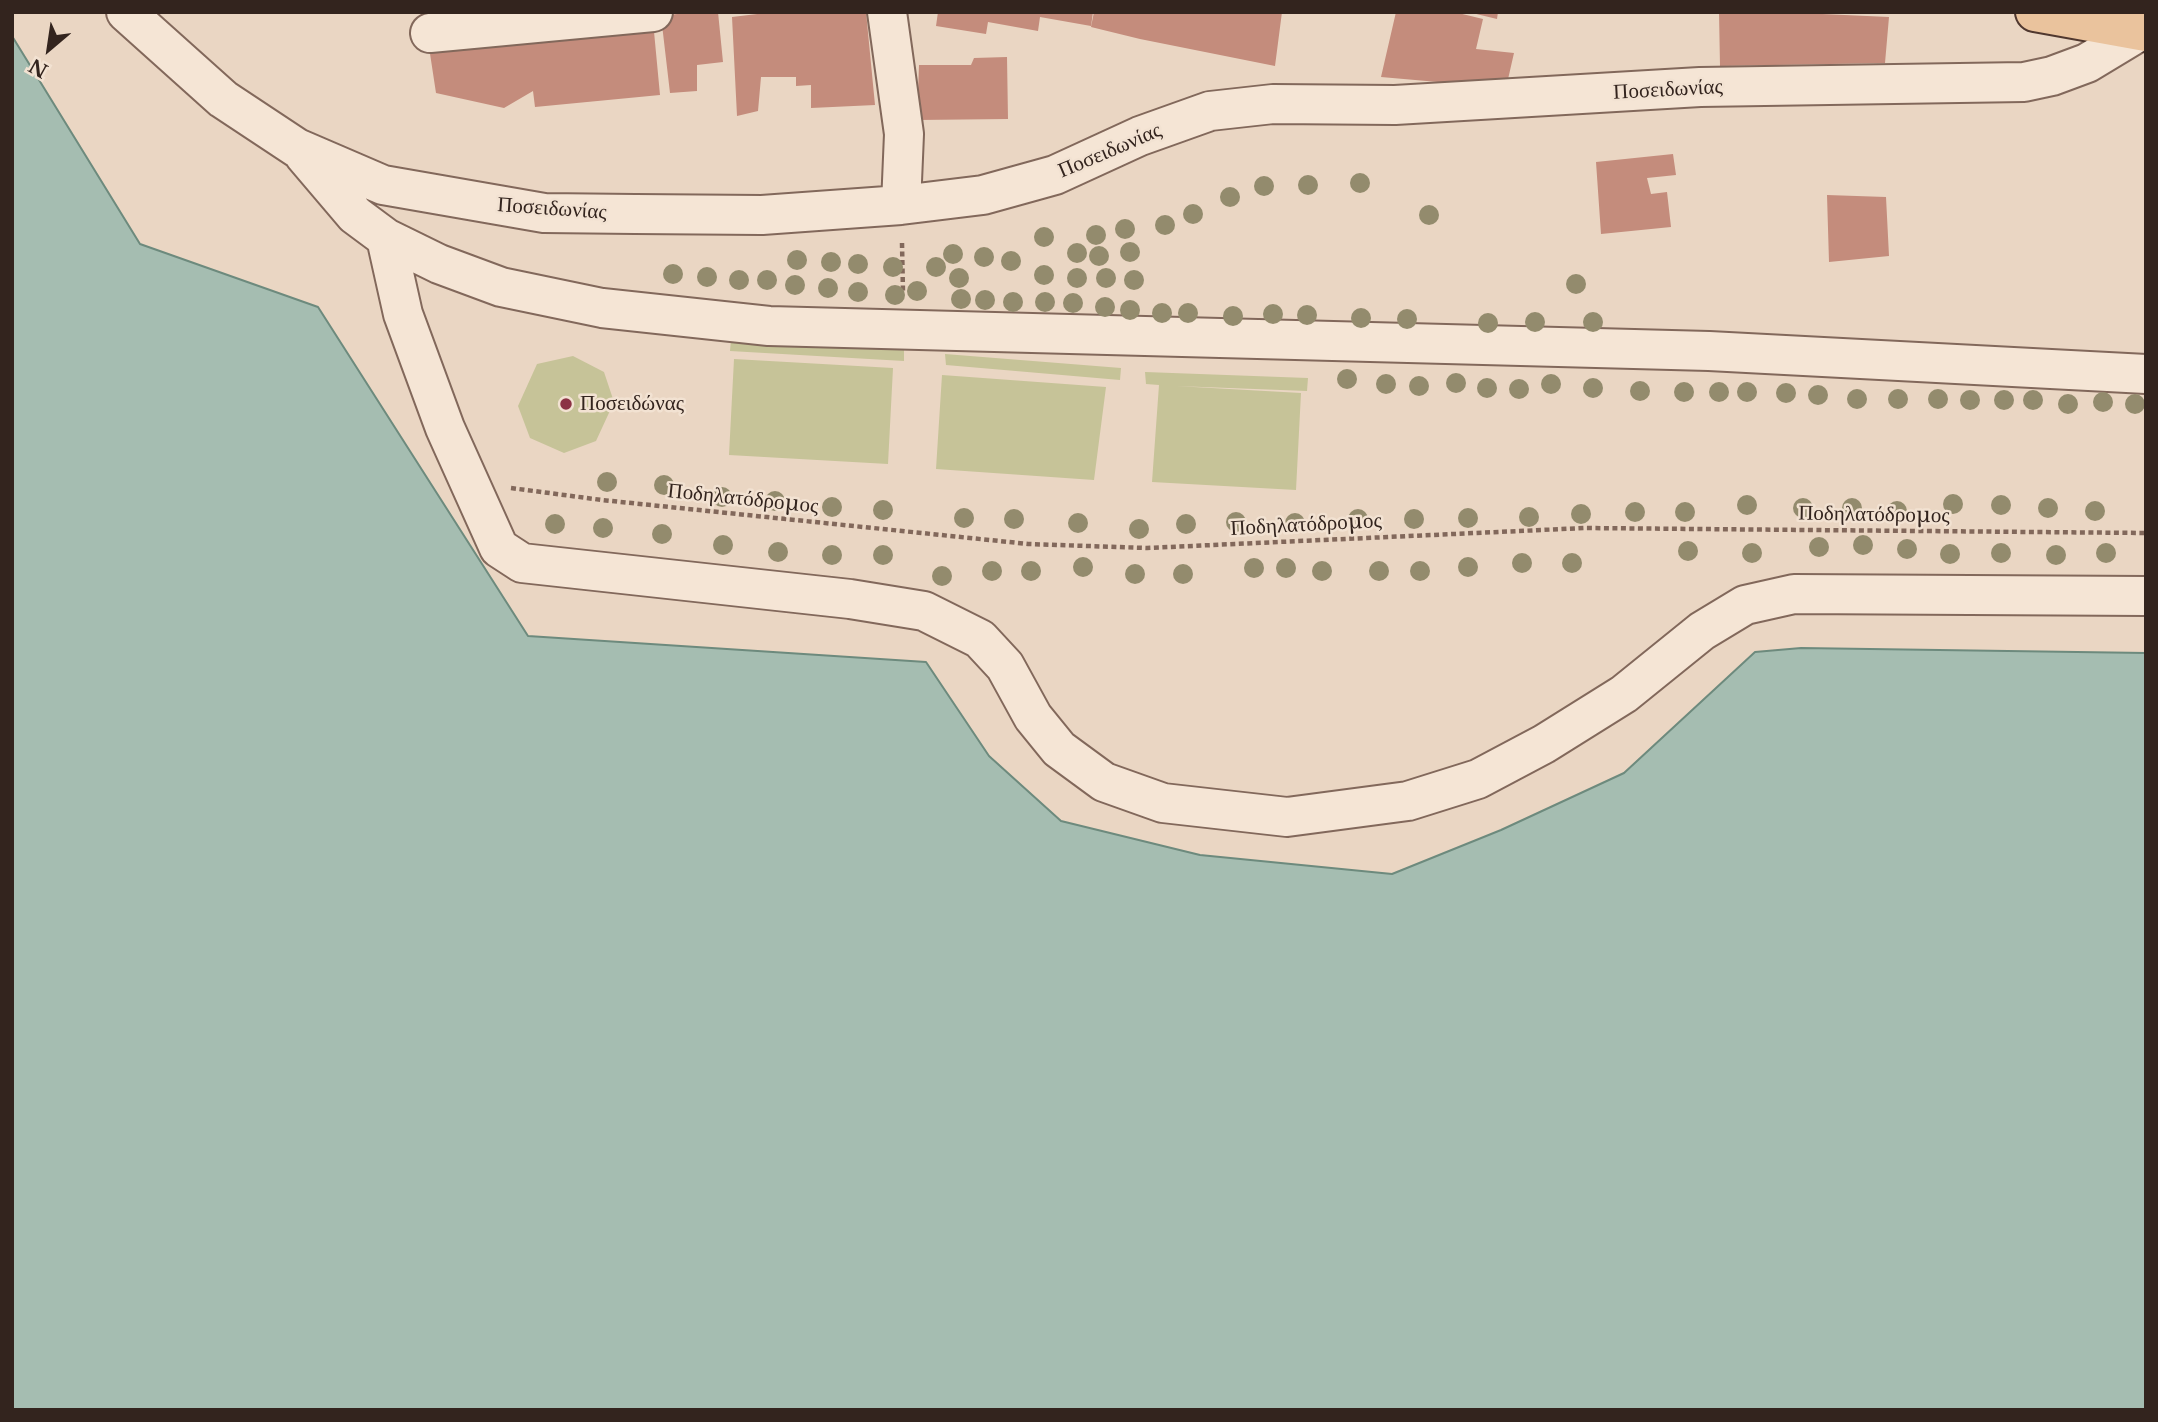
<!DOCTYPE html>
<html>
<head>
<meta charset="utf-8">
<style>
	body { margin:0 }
	#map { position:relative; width:2158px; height:1422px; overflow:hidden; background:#ead6c3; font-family:"Libre Baskerville",serif }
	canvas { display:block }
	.frame { position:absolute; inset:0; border:14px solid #33241e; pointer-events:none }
	.north { position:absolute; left:14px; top:14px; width:70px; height:70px; -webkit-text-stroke:5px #f2e2d2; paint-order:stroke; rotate:209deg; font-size:19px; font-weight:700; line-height:28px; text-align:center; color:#33241e }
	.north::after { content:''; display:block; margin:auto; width:24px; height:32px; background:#33241e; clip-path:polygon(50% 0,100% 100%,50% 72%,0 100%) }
</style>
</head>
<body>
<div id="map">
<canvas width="2158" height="1422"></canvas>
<div class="frame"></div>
<div class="north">N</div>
</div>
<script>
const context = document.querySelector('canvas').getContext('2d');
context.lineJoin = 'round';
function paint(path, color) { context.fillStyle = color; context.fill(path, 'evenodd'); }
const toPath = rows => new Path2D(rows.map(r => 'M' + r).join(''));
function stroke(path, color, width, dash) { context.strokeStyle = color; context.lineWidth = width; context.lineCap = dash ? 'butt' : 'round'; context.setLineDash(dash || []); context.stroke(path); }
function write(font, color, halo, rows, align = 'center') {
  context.font = font + ' "Libre Baskerville",serif'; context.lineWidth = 5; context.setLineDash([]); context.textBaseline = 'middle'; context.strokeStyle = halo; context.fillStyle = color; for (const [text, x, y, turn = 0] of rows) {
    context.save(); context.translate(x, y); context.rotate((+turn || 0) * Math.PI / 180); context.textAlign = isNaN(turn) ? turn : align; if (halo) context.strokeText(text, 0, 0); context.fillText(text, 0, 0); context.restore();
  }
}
paint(toPath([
	[731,340,904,350,904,361,730,351],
	[945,354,1121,368,1120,380,946,365],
	[573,356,604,372,614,402,596,441,564,453,530,438,518,406,537,364],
	[734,359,893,368,888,464,729,455],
	[1145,372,1308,378,1307,391,1176,386,1301,393,1296,490,1152,482,1159,385,1146,384],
	[942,375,1106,387,1094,480,936,469]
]), '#c6c398');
const water = toPath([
	[12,36,140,244,318,307,528,636,926,662,989,756,1061,821,1200,855,1392,874,1501,830,1624,773,1755,652,1801,648,2146,653,2146,1410,12,1410,12,36]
]);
paint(water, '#a5bdb1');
stroke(water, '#6d8a7d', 2);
paint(toPath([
	[693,12,718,12,723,62,697,65,697,91,670,93,661,16],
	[774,12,866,12,875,105,811,108,811,85,796,86,796,77,761,77,758,111,737,116,732,17],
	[938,12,1093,12,1091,26,1040,17,1038,31,988,22,986,34,936,26],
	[1094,12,1282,12,1275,66,1140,39,1091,27],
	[1396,12,1454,12,1483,19,1476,49,1514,53,1506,88,1381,77],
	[1468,12,1498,12,1497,19],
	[1719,12,1778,12,1889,17,1885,63,1720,66],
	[653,21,660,95,535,107,533,91,504,108,436,93,429,47],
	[1007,57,1008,119,917,120,919,65,971,65,974,58],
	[1673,154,1676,175,1647,178,1651,194,1667,192,1671,227,1601,234,1596,162],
	[1827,195,1886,197,1889,256,1829,262]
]), '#c48c7c');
const minor = toPath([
	[126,12,223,99,297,148,383,185,544,213,635,214,762,215,901,205,983,195,1055,175,1140,136,1210,111,1273,104,1395,105,1700,87,2024,82,2052,76,2087,63,2140,31],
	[887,12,904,134,901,205],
	[430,33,653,12],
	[304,155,355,215,386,238,439,264,501,287,602,308,769,326,1709,351,2146,374],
	[386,238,403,314,445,428,499,548,522,563,850,599,924,611,980,639,1005,666,1033,717,1059,749,1104,782,1163,803,1287,817,1408,801,1478,779,1544,744,1624,694,1702,631,1745,605,1794,594,2146,596]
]);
const major = toPath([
	[2035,12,2146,32]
]);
stroke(minor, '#82685b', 42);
stroke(major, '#50382f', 42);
stroke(toPath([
	[902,243,903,293],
	[511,488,602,500,1028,544,1147,548,1585,528,2146,533]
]), '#82685b', 4.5, [5, 3.5]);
stroke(minor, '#f5e5d5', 38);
stroke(major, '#eac39d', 38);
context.fillStyle = '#938b6d';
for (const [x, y] of [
	[1360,183],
	[1308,185],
	[1264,186],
	[1230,197],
	[1193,214],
	[1429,215],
	[1165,225],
	[1125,229],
	[1096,235],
	[1044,237],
	[1130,252],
	[1077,253],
	[953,254],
	[1099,256],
	[984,257],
	[797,260],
	[1011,261],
	[831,262],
	[858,264],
	[893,267],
	[936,267],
	[673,274],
	[1044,275],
	[707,277],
	[959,278],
	[1077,278],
	[1106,278],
	[739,280],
	[767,280],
	[1134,280],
	[1576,284],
	[795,285],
	[828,288],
	[917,291],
	[858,292],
	[895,295],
	[961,299],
	[985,300],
	[1013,302],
	[1045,302],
	[1073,303],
	[1105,307],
	[1130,310],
	[1162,313],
	[1188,313],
	[1273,314],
	[1307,315],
	[1233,316],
	[1361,318],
	[1407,319],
	[1535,322],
	[1593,322],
	[1488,323],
	[1347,379],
	[1456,383],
	[1386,384],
	[1551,384],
	[1419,386],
	[1487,388],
	[1593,388],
	[1519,389],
	[1640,391],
	[1684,392],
	[1719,392],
	[1747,392],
	[1786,393],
	[1818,395],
	[1857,399],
	[1898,399],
	[1938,399],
	[1970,400],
	[2004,400],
	[2033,400],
	[2103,402],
	[2068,404],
	[2135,404],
	[607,482],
	[664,485],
	[722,497],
	[775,501],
	[1953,504],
	[1747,505],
	[2001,505],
	[832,507],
	[1803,508],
	[1852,508],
	[2048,508],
	[883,510],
	[1897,511],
	[2095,511],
	[1635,512],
	[1685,512],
	[1581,514],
	[1529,517],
	[964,518],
	[1468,518],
	[1014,519],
	[1358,519],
	[1414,519],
	[1236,522],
	[1078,523],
	[1295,523],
	[555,524],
	[1186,524],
	[603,528],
	[1139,529],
	[662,534],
	[723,545],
	[1863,545],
	[1819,547],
	[1907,549],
	[1688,551],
	[778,552],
	[1752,553],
	[2001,553],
	[2106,553],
	[1950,554],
	[832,555],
	[883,555],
	[2056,555],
	[1522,563],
	[1572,563],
	[1083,567],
	[1468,567],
	[1254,568],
	[1286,568],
	[992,571],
	[1031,571],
	[1322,571],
	[1379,571],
	[1420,571],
	[1135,574],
	[1183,574],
	[942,576]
]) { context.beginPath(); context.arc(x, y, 10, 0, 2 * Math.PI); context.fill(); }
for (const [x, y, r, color] of [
	[566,404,7,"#8b3144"]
]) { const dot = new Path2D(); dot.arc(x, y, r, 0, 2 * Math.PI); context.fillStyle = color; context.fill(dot); stroke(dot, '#f2e2d2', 2.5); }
write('21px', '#33241e', '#f2e2d2', [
	["Ποσειδωνίας",1668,90,-3],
	["Ποσειδωνίας",1110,151,-23],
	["Ποσειδωνίας",552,209,4],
	["Ποδηλατόδρομος",743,499,6],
	["Ποδηλατόδρομος",1874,515,1],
	["Ποδηλατόδρομος",1306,525,-3]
]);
write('21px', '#33241e', '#f2e2d2', [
	["Ποσειδώνας",580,404]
], 'left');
</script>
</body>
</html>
